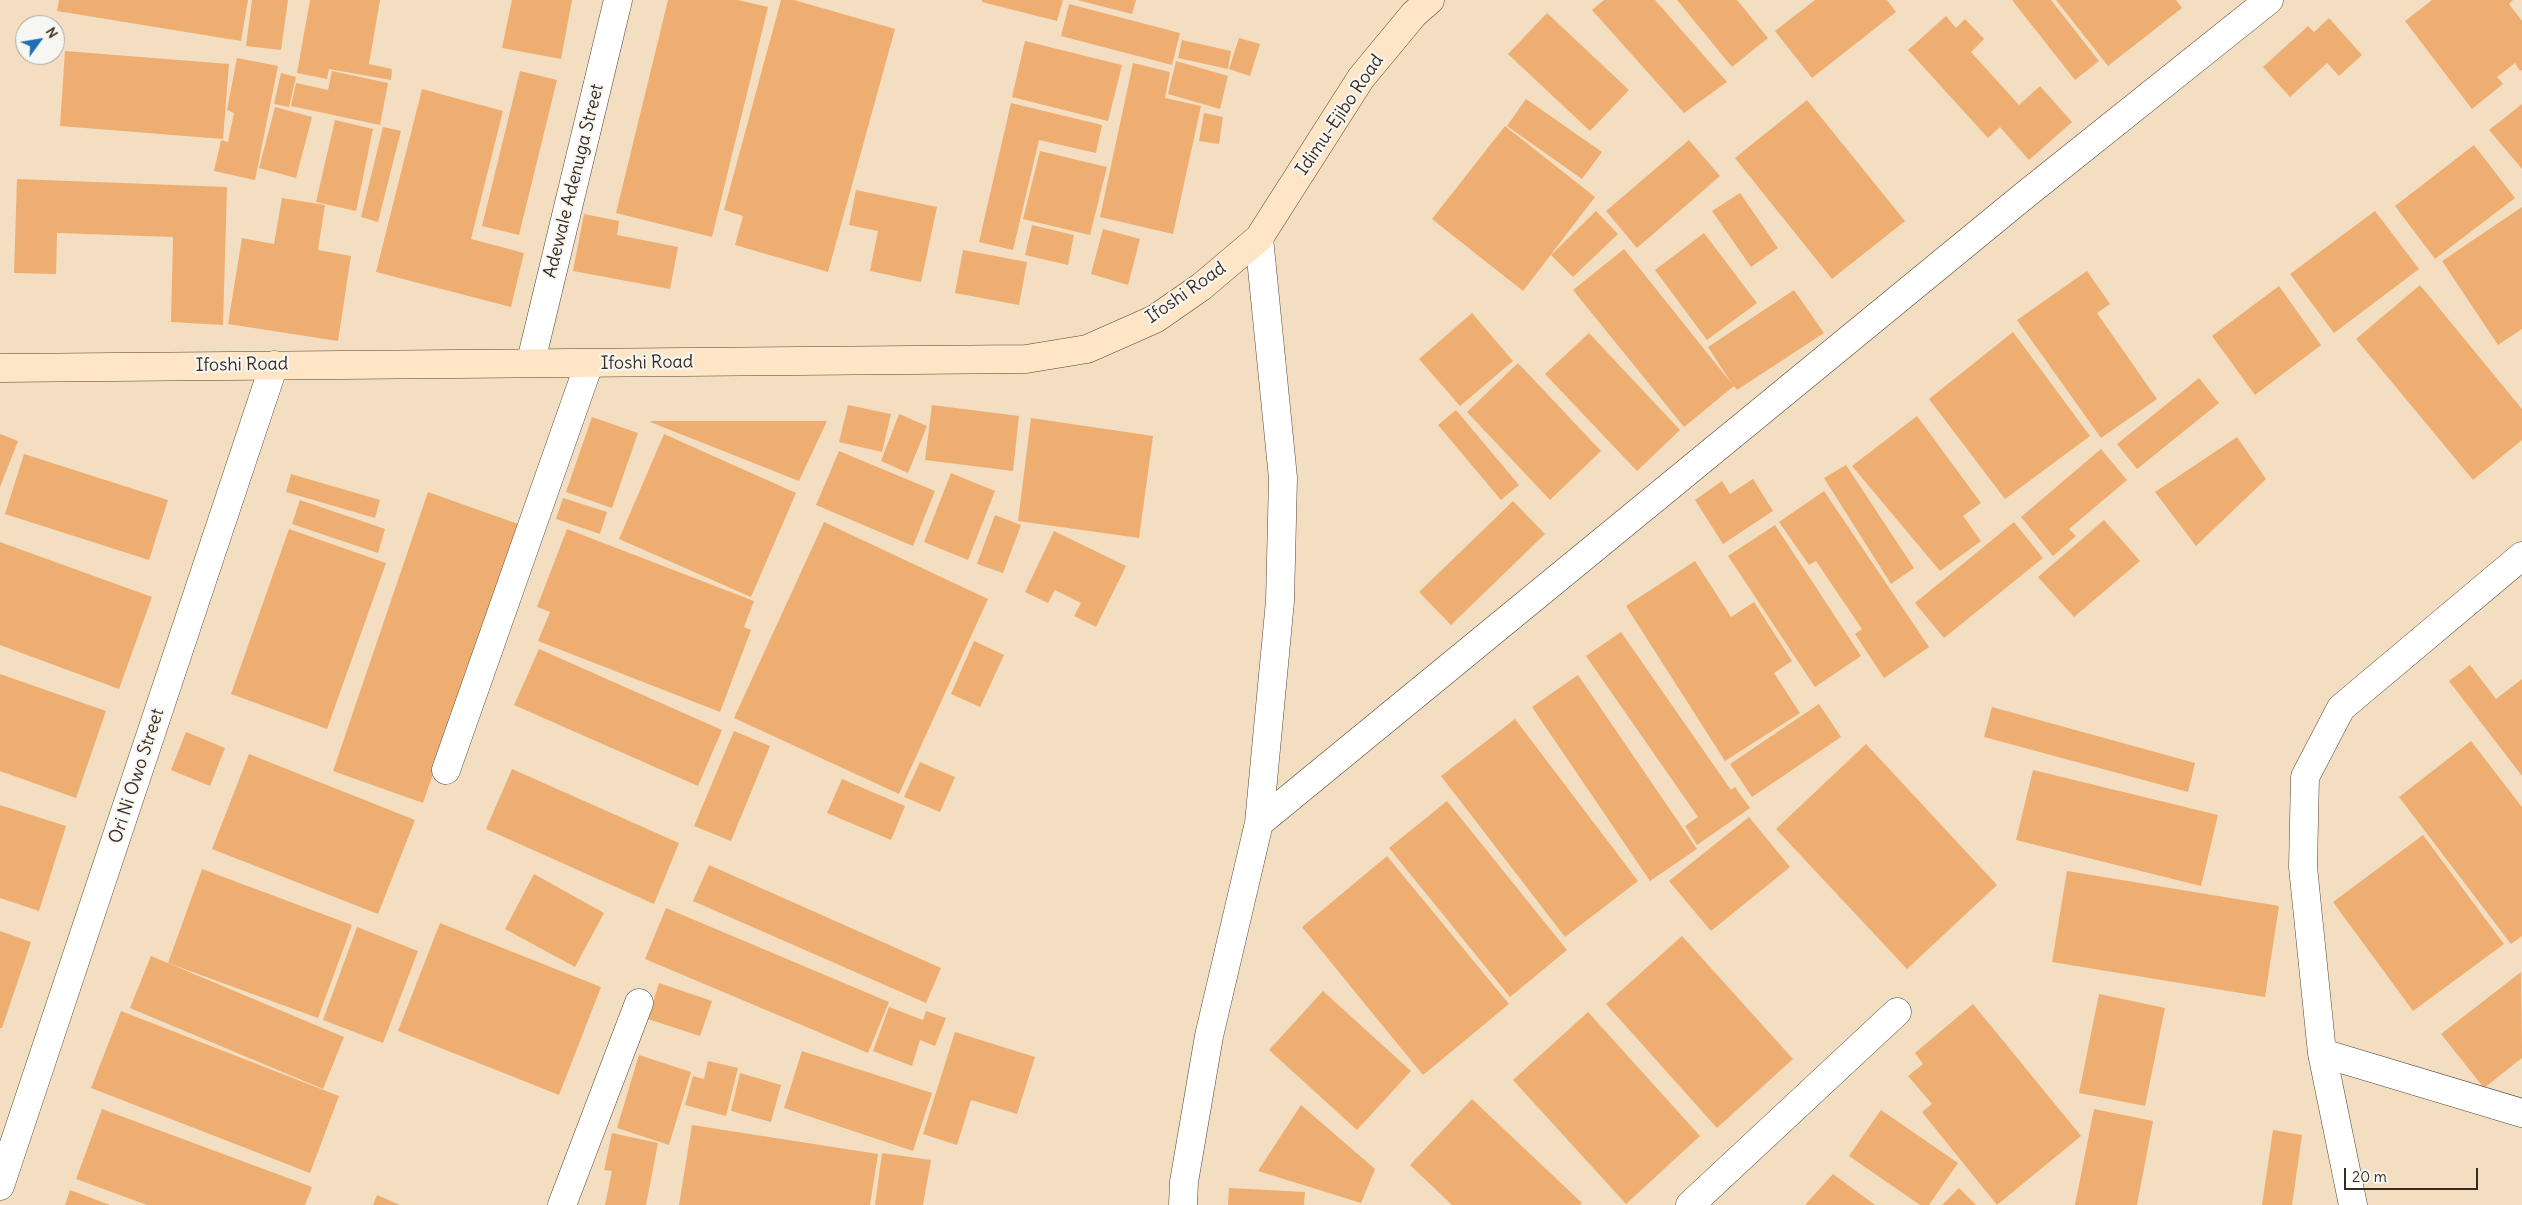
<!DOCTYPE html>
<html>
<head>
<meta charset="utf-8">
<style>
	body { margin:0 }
	#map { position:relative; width:2522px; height:1205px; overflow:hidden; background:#f3dec1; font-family:Delius,sans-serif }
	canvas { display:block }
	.north { position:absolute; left:15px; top:15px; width:50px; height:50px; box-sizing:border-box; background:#f6f6f2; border:1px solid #aba49d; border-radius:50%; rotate:58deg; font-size:14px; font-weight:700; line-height:20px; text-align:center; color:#3b2a1e }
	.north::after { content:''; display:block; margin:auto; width:18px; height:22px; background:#1f6fb2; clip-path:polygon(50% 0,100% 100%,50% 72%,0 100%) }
	.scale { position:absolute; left:2344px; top:1168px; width:134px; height:22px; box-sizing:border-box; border:2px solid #3b2a1e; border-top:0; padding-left:6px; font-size:15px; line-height:18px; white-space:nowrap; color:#3b2a1e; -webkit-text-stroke:4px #f6f6f2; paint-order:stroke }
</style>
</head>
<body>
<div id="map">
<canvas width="2522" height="1205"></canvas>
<div class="north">N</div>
<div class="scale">20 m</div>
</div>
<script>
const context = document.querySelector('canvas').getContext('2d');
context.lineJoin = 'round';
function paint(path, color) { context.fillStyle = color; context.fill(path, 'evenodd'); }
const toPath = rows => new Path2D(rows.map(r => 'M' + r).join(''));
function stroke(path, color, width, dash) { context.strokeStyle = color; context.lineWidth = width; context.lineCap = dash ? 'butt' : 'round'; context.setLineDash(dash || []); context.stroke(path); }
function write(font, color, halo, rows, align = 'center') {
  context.font = font + ' Delius,sans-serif'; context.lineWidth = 4.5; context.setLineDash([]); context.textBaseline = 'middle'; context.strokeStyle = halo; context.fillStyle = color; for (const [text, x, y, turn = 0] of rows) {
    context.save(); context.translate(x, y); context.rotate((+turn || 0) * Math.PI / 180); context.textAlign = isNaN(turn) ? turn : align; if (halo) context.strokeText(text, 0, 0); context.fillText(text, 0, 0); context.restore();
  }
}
paint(toPath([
	[59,0,248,0,241,41,57,11],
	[252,0,288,0,281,50,246,46],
	[310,0,380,0,369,64,392,69,391,80,329,69,327,79,297,73],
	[512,0,572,0,561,59,502,48],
	[668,0,738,0,768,7,712,237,616,213],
	[781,0,794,0,895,29,828,272,735,245,743,216,724,210],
	[982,0,1063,0,1057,21,982,2],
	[1077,0,1136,0,1132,14],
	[1604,0,1655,0,1727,82,1684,113,1592,10],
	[1677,0,1737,0,1768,38,1732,67],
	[1815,0,1887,0,1896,12,1812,78,1775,31],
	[2012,0,2051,0,2099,61,2075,80],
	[2056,0,2176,0,2182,8,2108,66],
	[2432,0,2513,0,2509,4,2522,21,2522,70,2520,71,2515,63,2497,77,2503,84,2472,109,2405,21],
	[1069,4,1180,33,1172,65,1061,36],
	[1547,13,1629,90,1590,131,1508,54],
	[1946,16,1956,28,1965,19,1984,39,1971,52,2019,105,2040,86,2072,122,2029,160,2000,127,1988,138,1908,50],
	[2329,18,2362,55,2339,76,2327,63,2290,97,2263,67,2308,26,2314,32],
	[1239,38,1260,44,1250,76,1229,69],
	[1182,40,1231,51,1228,69,1178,58],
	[1025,41,1122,65,1108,121,1012,97],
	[65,51,229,64,223,139,60,126],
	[237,58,278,66,255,180,214,171,221,140,228,142,234,113,227,110],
	[1176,61,1228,76,1220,109,1168,94],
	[1133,63,1170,72,1165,98,1201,106,1173,234,1100,217],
	[332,71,388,83,380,125,291,106,296,83,328,90],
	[520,71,557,80,519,235,482,226],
	[281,73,296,77,289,107,274,104],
	[422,89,503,111,471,239,524,253,511,307,376,272],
	[1526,99,1602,152,1582,179,1507,126],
	[1807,100,1905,221,1832,279,1735,158],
	[1011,103,1102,125,1096,153,1039,140,1013,250,979,242],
	[2522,104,2522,169,2489,130],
	[275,107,312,117,296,178,259,168],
	[1204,113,1223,117,1219,144,1199,141],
	[335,120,373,129,356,211,316,202],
	[1505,126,1595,197,1523,291,1432,219],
	[383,127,401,131,378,222,361,217],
	[1689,140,1720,176,1637,248,1606,211],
	[2474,145,2515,198,2435,259,2395,206],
	[1040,151,1107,167,1090,235,1023,219],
	[17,179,227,187,223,325,171,322,173,237,57,233,56,274,14,273],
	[856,190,937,207,921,282,870,271,878,231,849,225],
	[1740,193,1778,248,1751,267,1712,211],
	[282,198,325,205,318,250,351,256,338,341,228,324,242,238,274,244],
	[2522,207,2522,329,2498,345,2442,261],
	[1596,211,1618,234,1573,277,1551,255],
	[2375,211,2419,269,2334,333,2290,274],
	[584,214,619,221,617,235,678,247,670,289,573,271],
	[1032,225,1074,235,1068,265,1025,255],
	[1103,229,1140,239,1128,285,1091,274],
	[1704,233,1757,303,1707,340,1655,270],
	[1624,249,1732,384,1708,347,1794,290,1824,333,1737,390,1734,386,1684,427,1573,290],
	[963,250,1027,262,1019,305,955,293],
	[2087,271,2110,304,2097,313,2157,399,2101,438,2017,320],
	[2420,285,2522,409,2522,440,2473,480,2356,339],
	[2279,286,2321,345,2255,395,2212,336],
	[1472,313,1513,361,1460,406,1419,359],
	[2013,332,2090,436,2005,499,1929,399],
	[1589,333,1680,430,1637,471,1545,374],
	[1518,363,1601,451,1550,500,1467,412],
	[2199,378,2219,403,2137,469,2117,444],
	[848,405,891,414,882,452,839,442],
	[932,405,1019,416,1013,471,925,460],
	[1456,410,1519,485,1501,500,1438,425],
	[899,414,927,426,908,473,881,461],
	[1917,416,1981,503,1963,516,1981,541,1940,571,1852,466],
	[592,417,638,433,612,508,566,492],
	[1031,418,1153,436,1139,538,1018,521],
	[652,421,827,421,799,481,650,422],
	[0,434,18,441,0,487],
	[664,434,796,493,751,597,619,539],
	[2237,437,2266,479,2196,546,2155,492],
	[2101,449,2127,480,2069,529,2076,536,2053,556,2021,517],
	[839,451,935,491,913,546,816,505],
	[24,454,168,500,149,560,5,514],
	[1846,465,1914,568,1891,584,1824,478],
	[951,473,995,491,968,560,924,542],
	[291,474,380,500,375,518,286,492],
	[1753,479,1773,511,1723,544,1695,500,1722,481,1730,494],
	[1824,491,1929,647,1884,678,1855,634,1862,629,1816,561,1809,565,1779,522],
	[428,492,518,524,423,803,333,771],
	[563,498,607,512,600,534,556,519],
	[300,500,385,529,378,553,292,524],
	[1513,501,1545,534,1451,625,1419,592],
	[995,515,1021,525,1003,573,977,564],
	[2104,520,2140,561,2074,617,2038,577],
	[824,522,988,599,899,794,734,718],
	[2014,522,2043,558,1944,638,1915,603],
	[1775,525,1861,656,1815,687,1728,556],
	[289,529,386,563,327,729,231,694],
	[567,529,754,601,744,627,751,630,720,712,538,641,550,612,537,607],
	[1054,531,1126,566,1096,627,1074,616,1081,603,1055,590,1048,603,1025,592],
	[0,542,152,597,119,689,0,645],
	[1695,561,1731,617,1754,602,1792,661,1774,673,1800,713,1725,761,1626,606],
	[1621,632,1731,790,1735,787,1750,808,1697,845,1685,826,1698,817,1586,656],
	[974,641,1004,655,980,707,951,694],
	[539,649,722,730,698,786,514,705],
	[2470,665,2496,699,2522,679,2522,776,2449,681],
	[0,674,106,711,76,798,0,771],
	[1578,675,1697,849,1650,881,1532,707],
	[1819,704,1841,737,1752,797,1730,764],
	[1992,707,2195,763,2188,792,1984,737],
	[1515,719,1638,881,1565,937,1441,776],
	[734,731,770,746,731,841,694,826],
	[186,732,225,748,210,786,171,770],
	[2471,741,2522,807,2522,936,2511,944,2399,797],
	[1866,744,1997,885,1907,969,1776,829],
	[249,754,415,820,378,914,212,849],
	[920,762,955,777,940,812,904,797],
	[512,769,679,843,654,904,486,829],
	[2033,770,2218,815,2201,886,2016,840],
	[842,779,905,806,891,840,827,813],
	[1447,801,1567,950,1510,997,1389,848],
	[0,805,66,826,39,911,0,898],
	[1749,817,1790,867,1711,931,1669,881],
	[2423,835,2504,944,2413,1011,2333,902],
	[1387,856,1509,1004,1423,1075,1302,927],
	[709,865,941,968,926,1003,693,901],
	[202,869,352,925,318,1018,168,963],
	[2067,871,2279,906,2265,997,2052,962],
	[534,874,604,913,575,967,505,929],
	[666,908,889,1002,868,1053,645,959],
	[440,923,601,987,559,1095,398,1031],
	[357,927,418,951,383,1043,323,1020],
	[0,931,31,942,2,1028,0,1028],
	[1682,936,1793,1059,1717,1128,1606,1004],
	[151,956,344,1037,323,1089,130,1008],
	[2521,972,2522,1058,2484,1088,2441,1034],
	[659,983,712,1001,700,1036,648,1019],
	[1323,991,1411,1071,1357,1130,1269,1050],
	[2099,994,2165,1008,2145,1106,2079,1093],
	[1973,1004,2081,1136,1997,1205,1922,1112,1932,1104,1908,1076,1923,1064,1915,1053],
	[889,1007,923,1020,926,1011,946,1018,935,1046,920,1040,912,1066,873,1051],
	[121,1011,339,1096,310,1173,91,1088],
	[1588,1012,1700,1136,1626,1204,1513,1080],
	[955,1032,1035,1057,1017,1114,971,1100,957,1145,923,1134],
	[802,1051,932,1093,913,1151,784,1108],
	[639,1055,691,1072,669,1145,617,1128],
	[708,1061,738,1068,726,1116,685,1105,693,1076,704,1079],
	[740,1073,781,1085,771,1122,731,1111],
	[1472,1099,1582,1203,1580,1205,1452,1205,1410,1165],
	[1301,1105,1375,1169,1361,1203,1258,1171],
	[102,1109,312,1187,305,1205,147,1205,76,1179],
	[2094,1109,2153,1121,2137,1205,2075,1205],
	[1881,1110,1958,1163,1929,1205,1920,1205,1849,1156],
	[692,1125,878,1154,870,1205,679,1205],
	[2273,1130,2302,1135,2292,1205,2262,1205],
	[612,1133,658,1143,646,1205,605,1205,612,1171,604,1170],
	[882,1153,931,1160,923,1205,875,1205],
	[1833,1174,1875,1205,1805,1205],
	[1229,1188,1305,1192,1304,1205,1228,1205],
	[1959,1188,1976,1205,1942,1205],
	[70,1190,110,1205,65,1205],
	[377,1195,400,1205,373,1205]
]), '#eeae71');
const street = toPath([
	[531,361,618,0],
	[446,770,589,364],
	[1259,823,2025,195,2269,0],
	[2322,1053,2522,1113],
	[0,1186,274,365],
	[562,1205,639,1003],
	[1183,1205,1184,1182,1209,1036,1259,823,1280,601,1283,478,1259,238],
	[1690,1205,1897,1012],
	[2353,1205,2322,1053,2303,867,2305,777,2341,708,2522,556]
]);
const secondary = toPath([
	[0,368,1026,359,1087,349,1155,319,1201,287,1259,238,1361,78,1414,14,1430,0]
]);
stroke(street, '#574536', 29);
stroke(secondary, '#574536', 29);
stroke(street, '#fff', 28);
stroke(secondary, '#fde5c5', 28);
write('18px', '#3b2a1e', '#f6f6f2', [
	["Idimu-Ejibo Road",1340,115,-56],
	["Adewale Adenuga Street",574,181,-76],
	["Ifoshi Road",1186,293,-35],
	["Ifoshi Road",647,363,-1],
	["Ifoshi Road",242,365,-1],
	["Ori Ni Owo Street",137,776,-72]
]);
</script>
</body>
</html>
